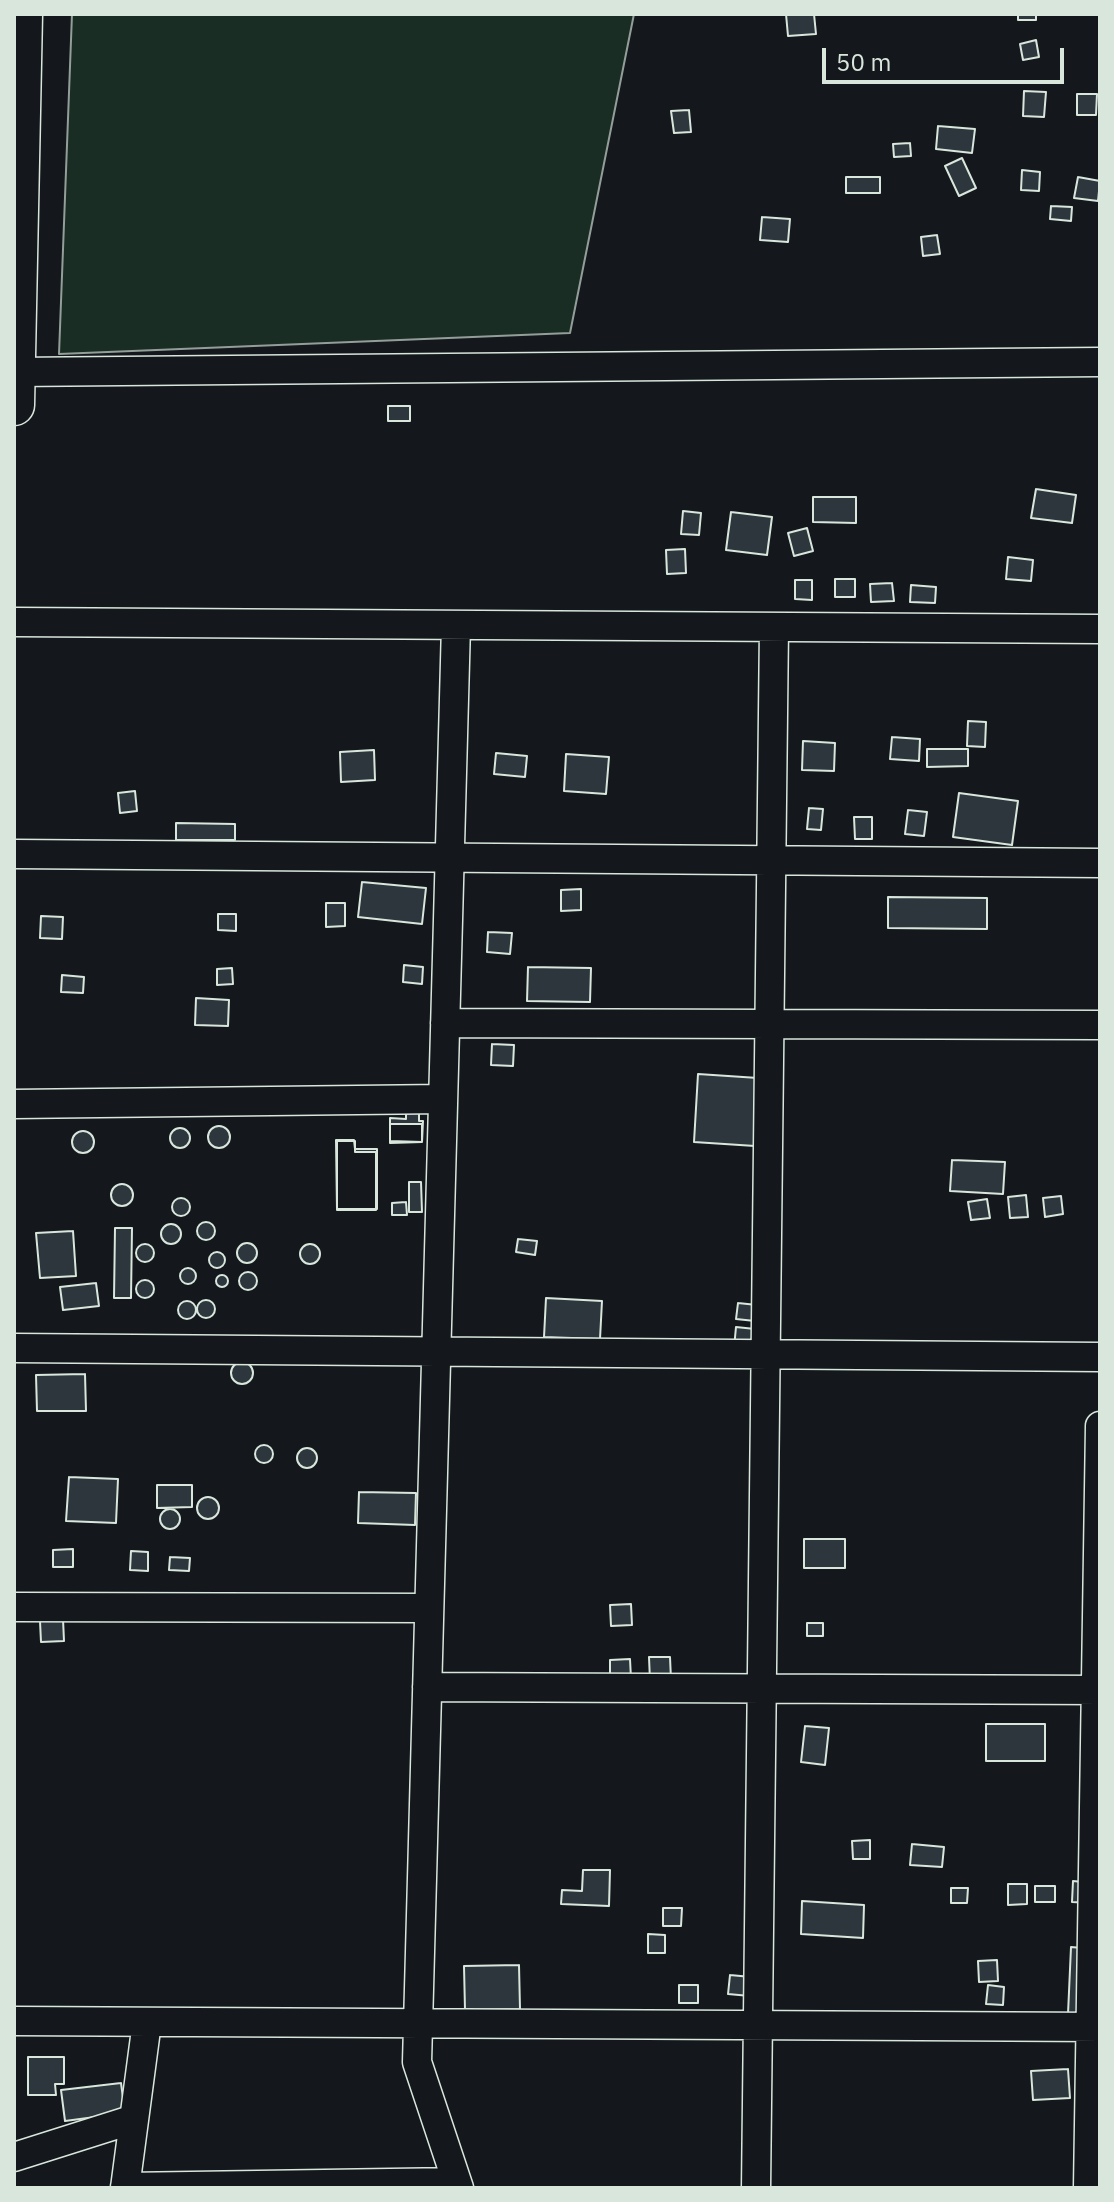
<!DOCTYPE html>
<html>
<head>
<meta charset="utf-8">
<style>
	body { margin:0 }
	#map { position:relative; width:1114px; height:2202px; overflow:hidden; background:#14181c; font-family:"IBM Plex Sans",sans-serif }
	canvas { display:block }
	.frame { position:absolute; inset:0; border:16px solid #d8e6dc; pointer-events:none }
	.scale { position:absolute; left:822px; top:48px; width:242px; height:36px; box-sizing:border-box; border:4px solid #d8e6dc; border-top:0; padding-left:10px; font-size:24px; line-height:28px; white-space:nowrap; color:#d8e6dc; -webkit-text-stroke:6px #14181c; paint-order:stroke }
</style>
</head>
<body>
<div id="map">
<canvas width="1114" height="2202"></canvas>
<div class="frame"></div>
<div class="scale">50 m</div>
</div>
<script>
const context = document.querySelector('canvas').getContext('2d');
context.lineJoin = 'round';
function paint(path, color) { context.fillStyle = color; context.fill(path, 'evenodd'); }
const toPath = rows => new Path2D(rows.map(r => 'M' + r).join(''));
function stroke(path, color, width, dash) { context.strokeStyle = color; context.lineWidth = width; context.lineCap = dash ? 'butt' : 'round'; context.setLineDash(dash || []); context.stroke(path); }
const green = toPath([
	[72,14,634,14,570,333,59,354,72,14]
]);
paint(green, '#1a2d24');
stroke(green, '#939e99', 2);
const building = toPath([
	[786,14,814,14,816,34,788,36,786,14],
	[1018,14,1036,14,1036,20,1018,20,1018,14],
	[1036,40,1039,57,1023,60,1020,44,1036,40],
	[1024,91,1046,92,1044,117,1023,116,1024,91],
	[1077,94,1097,94,1096,115,1077,115,1077,94],
	[689,110,691,132,674,133,671,111,689,110],
	[938,126,975,129,972,153,936,149,938,126],
	[910,143,911,156,894,157,893,144,910,143],
	[962,158,976,188,959,196,945,166,962,158],
	[1022,170,1040,172,1039,191,1021,190,1022,170],
	[846,177,880,177,880,193,846,193,846,177],
	[1078,177,1100,181,1098,201,1074,198,1078,177],
	[1051,206,1072,207,1071,221,1050,219,1051,206],
	[762,217,790,219,788,242,760,240,762,217],
	[937,235,940,254,923,256,921,237,937,235],
	[388,406,410,406,410,421,388,421,388,406],
	[1036,489,1076,495,1072,523,1031,518,1036,489],
	[813,497,856,497,856,523,813,522,813,497],
	[683,511,701,513,699,535,681,534,683,511],
	[731,512,772,517,767,555,726,550,731,512],
	[807,528,813,551,794,556,788,533,807,528],
	[685,549,686,573,667,574,666,550,685,549],
	[1008,557,1033,560,1031,581,1006,579,1008,557],
	[835,579,855,579,855,597,835,597,835,579],
	[795,580,812,580,812,600,795,599,795,580],
	[892,583,894,601,871,602,870,584,892,583],
	[911,585,936,587,935,603,910,602,911,585],
	[968,721,986,722,985,747,967,746,968,721],
	[892,737,920,739,919,761,890,759,892,737],
	[803,741,835,743,834,771,802,770,803,741],
	[927,749,968,749,968,766,927,767,927,749],
	[374,750,375,780,341,782,340,752,374,750],
	[496,753,527,756,525,777,494,774,496,753],
	[566,754,609,757,606,794,564,791,566,754],
	[135,791,137,811,120,813,118,793,135,791],
	[959,793,1018,801,1012,845,953,837,959,793],
	[809,808,823,809,821,830,807,829,809,808],
	[908,810,927,812,924,836,905,834,908,810],
	[854,817,872,817,872,839,855,839,854,817],
	[176,823,235,824,235,840,176,840,176,823],
	[362,882,426,888,422,924,358,917,362,882],
	[581,889,581,910,561,911,561,890,581,889],
	[888,897,987,898,987,929,888,928,888,897],
	[326,903,345,903,345,926,326,927,326,903],
	[218,914,236,914,236,931,218,930,218,914],
	[41,916,63,917,62,939,40,938,41,916],
	[488,932,512,933,510,954,487,952,488,932],
	[404,965,423,967,422,984,403,982,404,965],
	[528,967,591,968,590,1002,527,1001,528,967],
	[232,968,233,984,217,985,217,969,232,968],
	[62,975,84,977,83,993,61,992,62,975],
	[196,998,229,1000,228,1026,195,1025,196,998],
	[492,1044,514,1045,513,1066,491,1065,492,1044],
	[698,1074,758,1078,755,1146,694,1142,698,1074],
	[419,1112,419,1121,423,1121,422,1142,390,1141,390,1118,406,1119,406,1113,419,1112],
	[390,1124,422,1124,422,1142,390,1143,390,1124],
	'208 1137a11 11 0 1 1 22 0a11 11 0 1 1-22 0Z',
	'170 1138a10 10 0 1 1 20 0a10 10 0 1 1-20 0Z',
	'72 1142a11 11 0 1 1 22 0a11 11 0 1 1-22 0Z',
	[336,1140,354,1140,355,1149,377,1149,377,1209,337,1209,336,1140],
	[337,1141,355,1141,355,1152,376,1152,376,1210,337,1210,337,1141],
	[952,1160,1005,1162,1003,1194,950,1191,952,1160],
	[409,1182,421,1182,422,1212,409,1212,409,1182],
	'111 1195a11 11 0 1 1 22 0a11 11 0 1 1-22 0Z',
	[1026,1195,1028,1217,1010,1218,1008,1197,1026,1195],
	[1061,1196,1063,1214,1045,1217,1043,1198,1061,1196],
	'172 1207a9 9 0 1 1 18 0a9 9 0 1 1-18 0Z',
	[987,1199,990,1218,971,1220,968,1202,987,1199],
	[406,1202,407,1215,392,1215,392,1203,406,1202],
	'197 1231a9 9 0 1 1 18 0a9 9 0 1 1-18 0Z',
	'161 1234a10 10 0 1 1 20 0a10 10 0 1 1-20 0Z',
	[115,1228,132,1228,131,1298,114,1298,115,1228],
	[73,1231,76,1276,40,1278,36,1233,73,1231],
	[518,1239,537,1241,535,1255,516,1252,518,1239],
	'237 1253a10 10 0 1 1 20 0a10 10 0 1 1-20 0Z',
	'300 1254a10 10 0 1 1 20 0a10 10 0 1 1-20 0Z',
	'136 1253a9 9 0 1 1 18 0a9 9 0 1 1-18 0Z',
	'209 1260a8 8 0 1 1 16 0a8 8 0 1 1-16 0Z',
	'180 1276a8 8 0 1 1 16 0a8 8 0 1 1-16 0Z',
	'239 1281a9 9 0 1 1 18 0a9 9 0 1 1-18 0Z',
	'216 1281a6 6 0 1 1 12 0a6 6 0 1 1-12 0Z',
	'136 1289a9 9 0 1 1 18 0a9 9 0 1 1-18 0Z',
	[96,1283,99,1306,63,1310,60,1287,96,1283],
	[546,1298,602,1301,600,1339,544,1337,546,1298],
	'197 1309a9 9 0 1 1 18 0a9 9 0 1 1-18 0Z',
	'178 1310a9 9 0 1 1 18 0a9 9 0 1 1-18 0Z',
	[738,1303,757,1305,755,1321,736,1319,738,1303],
	[736,1327,755,1329,752,1350,734,1348,736,1327],
	'231 1373a11 11 0 1 1 22 0a11 11 0 1 1-22 0Z',
	[85,1374,86,1411,37,1411,36,1375,85,1374],
	'255 1454a9 9 0 1 1 18 0a9 9 0 1 1-18 0Z',
	'297 1458a10 10 0 1 1 20 0a10 10 0 1 1-20 0Z',
	[69,1477,118,1479,116,1523,66,1521,69,1477],
	[157,1485,192,1485,192,1507,157,1508,157,1485],
	[359,1492,416,1493,415,1525,358,1523,359,1492],
	'197 1508a11 11 0 1 1 22 0a11 11 0 1 1-22 0Z',
	'160 1519a10 10 0 1 1 20 0a10 10 0 1 1-20 0Z',
	[804,1539,845,1539,845,1568,804,1568,804,1539],
	[73,1549,73,1567,53,1567,53,1550,73,1549],
	[131,1551,148,1552,148,1571,130,1570,131,1551],
	[170,1557,190,1558,189,1571,169,1570,170,1557],
	[631,1604,632,1625,611,1626,610,1605,631,1604],
	[63,1619,64,1641,41,1642,40,1621,63,1619],
	[807,1623,823,1623,823,1636,807,1636,807,1623],
	[649,1657,670,1657,671,1680,650,1681,649,1657],
	[630,1659,631,1679,610,1680,610,1660,630,1659],
	[986,1724,1045,1724,1045,1761,986,1761,986,1724],
	[805,1726,829,1728,825,1765,801,1762,805,1726],
	[870,1840,870,1859,853,1859,852,1841,870,1840],
	[912,1844,944,1847,942,1867,910,1865,912,1844],
	[583,1870,610,1870,609,1906,561,1904,562,1890,582,1891,583,1870],
	[1073,1881,1093,1883,1092,1903,1072,1902,1073,1881],
	[1008,1884,1027,1884,1027,1904,1008,1905,1008,1884],
	[1035,1886,1055,1886,1055,1902,1035,1902,1035,1886],
	[951,1888,968,1888,967,1903,951,1903,951,1888],
	[802,1901,864,1905,863,1938,801,1934,802,1901],
	[663,1908,682,1908,681,1926,663,1926,663,1908],
	[648,1934,665,1935,665,1953,648,1953,648,1934],
	[1071,1947,1093,1949,1091,2015,1068,2014,1071,1947],
	[997,1960,998,1981,979,1982,978,1961,997,1960],
	[519,1965,520,2009,465,2010,464,1966,519,1965],
	[730,1975,751,1977,750,1996,728,1994,730,1975],
	[679,1985,698,1985,698,2003,679,2003,679,1985],
	[988,1985,1004,1987,1003,2005,986,2004,988,1985],
	[28,2057,64,2057,64,2084,55,2084,56,2095,28,2095,28,2057],
	[1068,2069,1070,2098,1033,2100,1031,2071,1068,2069],
	[121,2083,125,2113,65,2121,61,2090,121,2083]
]);
paint(building, '#2c363c');
stroke(building, '#d8e6dc', 2);
const street = toPath([
	[14,372,1100,362],
	[14,622,1100,629],
	[456,625,417,2062,459,2188],
	[14,854,1100,863],
	[445,1023,1100,1025],
	[14,1104,443,1099],
	[14,1348,1100,1357],
	[14,1607,429,1608],
	[427,1687,1100,1690],
	[14,2021,1100,2027],
	[14,2157,134,2119],
	[125,2187,457,2182],
	[125,2188,147,2022],
	[756,2188,774,627],
	[1088,2188,1100,1426]
]);
const secondary = toPath([
	[14,405,22,14]
]);
stroke(street, '#d8e6dc', 31);
stroke(secondary, '#d8e6dc', 43);
stroke(street, '#14181c', 28);
stroke(secondary, '#14181c', 40);
</script>
</body>
</html>
